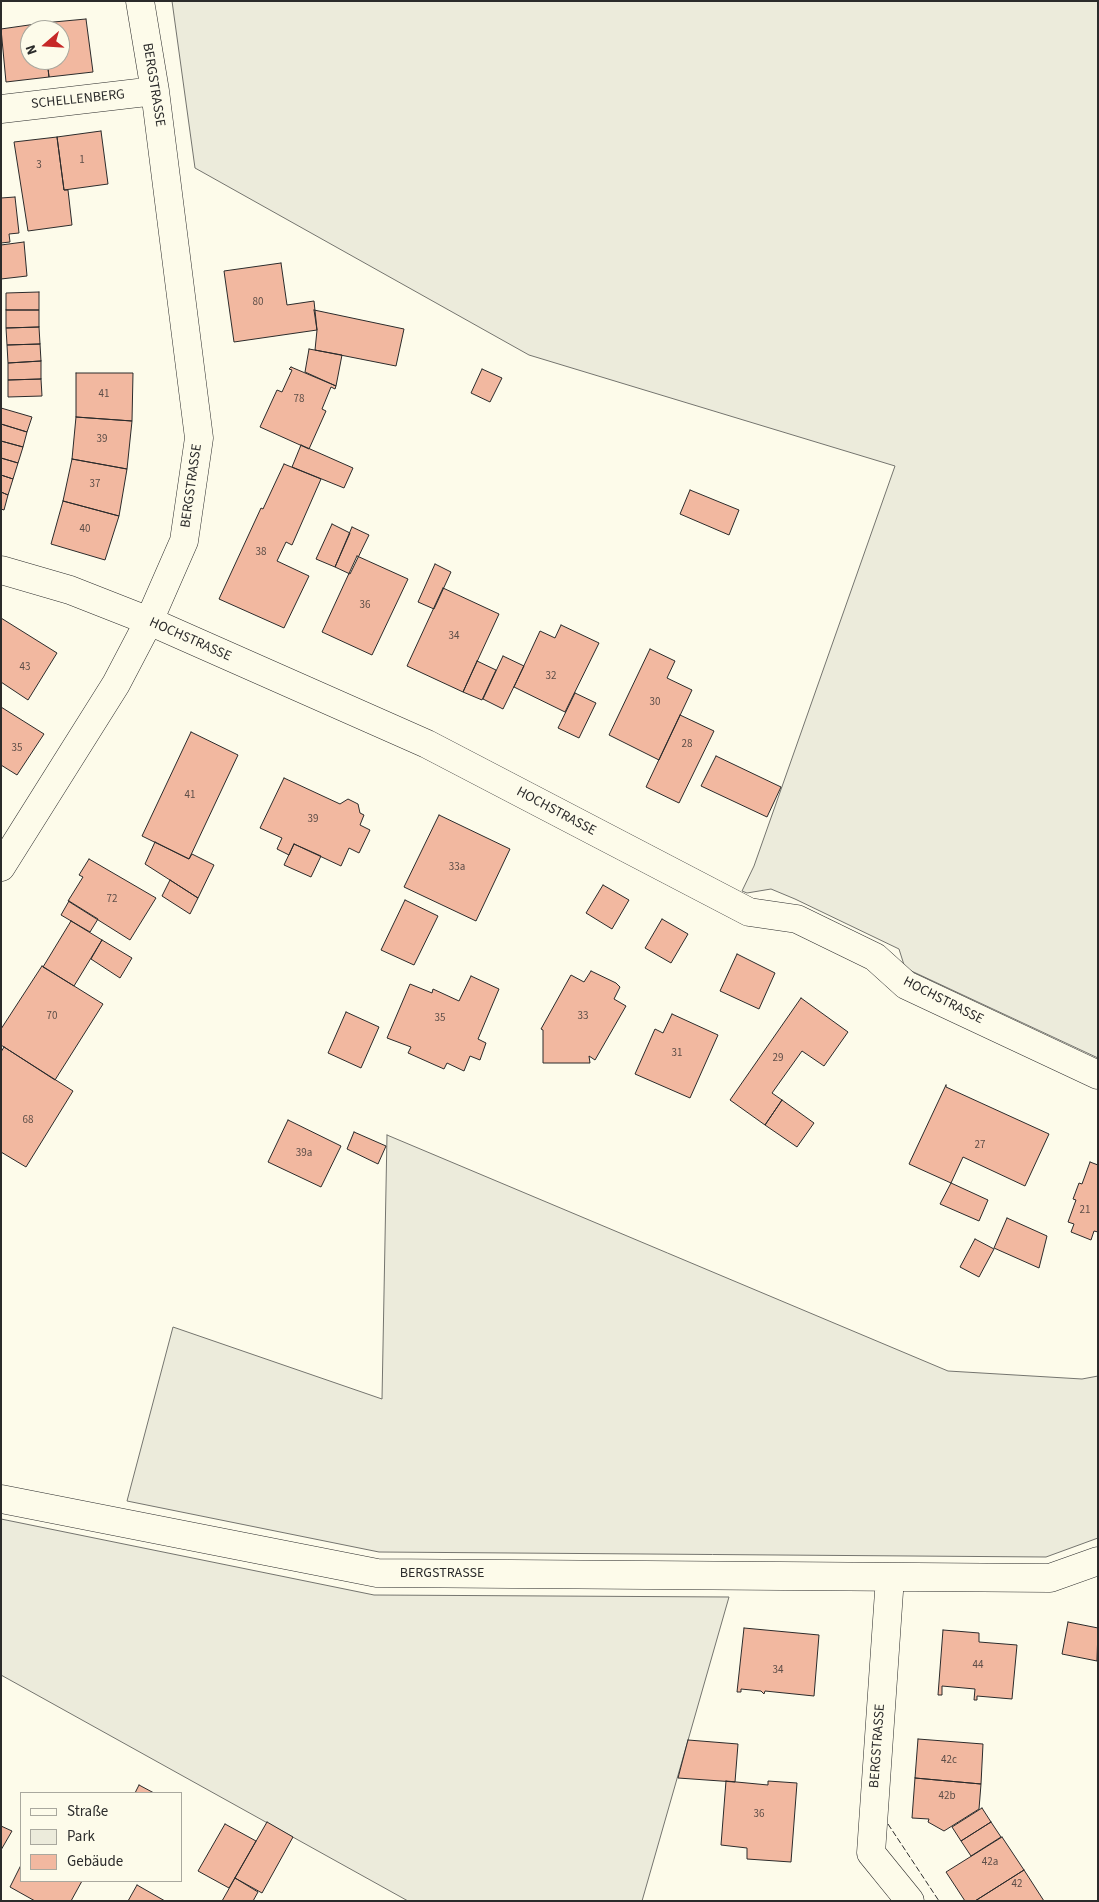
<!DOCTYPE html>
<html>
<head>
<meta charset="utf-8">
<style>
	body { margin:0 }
	#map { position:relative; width:1099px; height:1902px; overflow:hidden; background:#fdfbea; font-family:"Source Sans 3",sans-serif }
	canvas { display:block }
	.frame { position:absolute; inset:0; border:2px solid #2b2b2b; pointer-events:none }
	.legend { position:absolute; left:20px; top:1792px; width:162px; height:90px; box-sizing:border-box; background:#fdfbea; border:1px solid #a9a89e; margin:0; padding:6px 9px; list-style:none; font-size:15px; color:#2b2b2b }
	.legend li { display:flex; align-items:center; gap:10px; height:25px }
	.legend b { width:25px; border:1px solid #a9a89e }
	.north { position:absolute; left:20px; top:20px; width:50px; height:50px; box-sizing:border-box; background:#fdfbea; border:1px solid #a9a89e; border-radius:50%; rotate:251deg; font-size:14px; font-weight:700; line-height:20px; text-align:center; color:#2b2b2b }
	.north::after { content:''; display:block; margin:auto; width:18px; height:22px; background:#c62828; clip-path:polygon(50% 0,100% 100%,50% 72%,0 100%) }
</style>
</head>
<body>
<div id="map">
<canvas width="1099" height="1902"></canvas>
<div class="frame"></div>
<ul class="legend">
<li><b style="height:6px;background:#fdfbea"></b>Straße</li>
<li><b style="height:14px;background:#ecebdb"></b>Park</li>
<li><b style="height:14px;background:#f2b8a0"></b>Gebäude</li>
</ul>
<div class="north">N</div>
</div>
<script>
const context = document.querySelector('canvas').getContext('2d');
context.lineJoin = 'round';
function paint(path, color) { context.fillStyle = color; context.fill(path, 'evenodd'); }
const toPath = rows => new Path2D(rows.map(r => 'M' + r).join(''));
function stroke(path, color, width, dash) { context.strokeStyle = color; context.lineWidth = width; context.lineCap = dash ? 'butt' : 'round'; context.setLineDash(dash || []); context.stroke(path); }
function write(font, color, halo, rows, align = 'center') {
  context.font = font + ' "Source Sans 3",sans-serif'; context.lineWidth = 4; context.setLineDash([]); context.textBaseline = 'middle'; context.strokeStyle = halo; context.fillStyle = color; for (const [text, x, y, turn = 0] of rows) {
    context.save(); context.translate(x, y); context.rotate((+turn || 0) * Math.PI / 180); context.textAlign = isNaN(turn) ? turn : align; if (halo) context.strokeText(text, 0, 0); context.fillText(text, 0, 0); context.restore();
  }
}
const green = toPath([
	[172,1,1098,1,1098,1058,905,968,899,949,795,899,771,889,747,893,742,891,754,866,895,466,529,355,195,168,172,1],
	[387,1135,948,1371,1082,1379,1098,1376,1098,1538,1046,1557,379,1552,127,1501,173,1327,382,1399,387,1135],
	[1,1519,374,1595,729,1597,642,1901,408,1901,1,1675,1,1519]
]);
paint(green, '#ecebdb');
stroke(green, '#74746e', 1);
const building = toPath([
	[86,19,93,72,49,77,47,60,60,60,60,30,44,30,43,23,86,19],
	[43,23,44,30,30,30,30,60,47,60,49,77,6,82,1,29,43,23],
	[101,131,108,184,64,190,57,137,101,131],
	[57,137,64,190,68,190,72,225,28,231,14,142,57,137],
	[15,197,19,233,9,234,10,242,1,243,1,198,15,197],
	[24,242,27,276,1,279,1,245,24,242],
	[281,263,287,305,314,301,317,330,234,342,224,271,281,263],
	[39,292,39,310,6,310,6,293,39,292],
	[6,310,39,310,39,327,6,328,6,310],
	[314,310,404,329,396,366,315,350,317,330,314,310],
	[39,327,40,344,7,345,6,328,39,327],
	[40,344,41,361,8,363,7,345,40,344],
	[309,349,342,355,336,386,305,372,309,349],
	[41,361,41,379,8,380,8,363,41,361],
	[291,367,336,386,335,389,331,387,322,409,326,411,309,449,260,427,277,390,282,392,292,370,289,369,291,367],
	[482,369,502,378,490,402,471,393,482,369],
	[76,373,133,373,132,421,76,417,76,373],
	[41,379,42,396,8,397,8,380,41,379],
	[1,408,32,417,27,432,1,424,1,408],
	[76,417,132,421,127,469,72,459,76,417],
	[1,424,27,432,23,447,1,441,1,424],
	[1,441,23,447,18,463,1,458,1,441],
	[301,445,353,468,344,488,292,467,301,445],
	[1,458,18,463,13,479,1,475,1,458],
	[72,459,127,469,119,516,63,501,72,459],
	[284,464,321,479,292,545,286,542,277,561,309,576,284,628,219,599,261,508,263,509,284,464],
	[1,475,13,479,8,495,1,492,1,475],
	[690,490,739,510,729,535,680,514,690,490],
	[1,492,8,495,4,510,1,509,1,492],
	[63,501,119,516,105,560,51,544,63,501],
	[332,524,350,533,335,567,316,559,332,524],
	[352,527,369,535,350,574,335,567,352,527],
	[357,556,408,579,372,655,322,632,357,556],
	[435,564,451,572,434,609,418,602,435,564],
	[443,588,499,614,463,692,407,666,443,588],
	[1,618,57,653,28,700,1,682,1,618],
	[561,625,599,643,565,712,514,687,540,631,555,638,561,625],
	[650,649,675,661,667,678,692,690,659,760,609,735,650,649],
	[503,656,524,666,503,709,483,699,503,656],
	[477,661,496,670,482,700,463,692,477,661],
	[575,693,596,703,579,738,558,728,575,693],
	[1,707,44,734,17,775,1,765,1,707],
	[680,715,714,731,679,803,646,787,680,715],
	[191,732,238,755,189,859,142,836,191,732],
	[716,756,781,787,767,817,701,786,716,756],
	[284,778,340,804,348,799,358,804,360,813,364,815,360,825,370,830,359,853,349,848,341,866,294,844,289,855,277,849,282,838,260,828,284,778],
	[439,815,510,849,476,921,404,887,439,815],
	[155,842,189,859,192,854,214,865,198,898,145,864,155,842],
	[294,844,321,856,311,877,284,865,294,844],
	[89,859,156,898,130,940,68,901,83,877,79,875,89,859],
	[170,880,198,898,190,914,162,896,170,880],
	[603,885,629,900,612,929,586,913,603,885],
	[405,900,438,916,414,965,381,950,405,900],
	[69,901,98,919,90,932,61,915,69,901],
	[662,919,688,934,671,963,645,948,662,919],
	[71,921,102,940,74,986,43,967,71,921],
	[102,940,132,958,120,978,91,959,102,940],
	[737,954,775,973,759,1009,720,991,737,954],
	[42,966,103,1004,55,1080,1,1045,1,1029,42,966],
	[591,971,616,983,620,987,614,999,626,1006,595,1060,589,1056,590,1063,543,1063,543,1030,541,1029,571,975,584,982,591,971],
	[471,976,499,989,478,1039,486,1043,480,1060,470,1056,464,1071,447,1063,444,1069,408,1053,411,1047,387,1038,410,984,432,993,433,989,459,1001,471,976],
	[801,998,848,1032,824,1066,802,1051,772,1093,782,1100,765,1125,730,1100,801,998],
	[346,1012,379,1027,361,1068,328,1053,346,1012],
	[672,1014,718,1035,690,1098,635,1074,655,1029,663,1033,672,1014],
	[4,1047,73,1091,26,1167,1,1152,1,1052,4,1047],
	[946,1085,946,1087,1049,1134,1025,1186,963,1157,951,1183,909,1164,946,1085],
	[782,1100,814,1123,797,1147,765,1125,782,1100],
	[288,1120,341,1146,321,1187,268,1162,288,1120],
	[354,1132,386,1146,378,1164,347,1149,354,1132],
	[1090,1162,1098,1165,1098,1232,1094,1231,1091,1240,1071,1232,1074,1224,1068,1222,1076,1200,1073,1199,1079,1183,1082,1184,1090,1162],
	[951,1183,988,1200,979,1221,940,1204,951,1183],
	[1007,1218,1047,1236,1039,1268,994,1248,1007,1218],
	[975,1239,994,1249,979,1277,960,1267,975,1239],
	[1068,1622,1098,1628,1097,1661,1062,1654,1068,1622],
	[744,1628,819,1635,814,1696,765,1691,764,1694,761,1691,741,1689,741,1692,737,1692,744,1628],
	[943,1630,979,1633,979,1642,1017,1645,1012,1699,977,1696,977,1700,974,1700,975,1689,942,1686,942,1695,938,1695,943,1630],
	[918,1739,983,1744,981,1784,915,1778,918,1739],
	[688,1740,738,1744,735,1782,678,1778,688,1740],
	[915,1778,981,1784,979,1809,944,1831,928,1822,929,1819,912,1818,915,1778],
	[726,1781,768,1785,768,1781,797,1783,791,1862,747,1859,747,1848,721,1845,726,1781],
	[139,1785,154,1793,135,1793,139,1785],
	[982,1808,991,1822,961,1841,952,1827,982,1808],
	[267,1822,293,1837,262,1893,235,1878,267,1822],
	[991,1822,1001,1837,971,1856,961,1841,991,1822],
	[225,1824,256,1841,229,1888,198,1871,225,1824],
	[1,1826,12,1831,1,1850,1,1826],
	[1002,1837,1024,1870,975,1901,965,1901,946,1872,1002,1837],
	[21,1865,21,1881,82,1881,71,1901,35,1901,10,1887,21,1865],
	[1024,1870,1044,1901,975,1901,1024,1870],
	[235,1878,258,1892,253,1901,222,1901,235,1878],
	[137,1885,165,1901,128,1901,137,1885]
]);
paint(building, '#f2b8a0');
stroke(building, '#2b2b2b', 1);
const minor = toPath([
	[1,109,155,91],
	[1,570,70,590,149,621,427,744,749,912,797,919,875,957,906,985,1098,1075],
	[1,867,116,684,149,621,184,541,199,438,155,91,140,1],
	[1,1499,377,1573,1050,1578,1098,1561],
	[890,1577,871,1853,910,1901]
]);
stroke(minor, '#2b2b2b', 29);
stroke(minor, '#fdfbea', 28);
stroke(toPath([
	[888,1824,939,1901]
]), '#2b2b2b', 1, [6, 2.5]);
write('11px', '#5d4e48', null, [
	["1",82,161],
	["3",39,166],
	["80",258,303],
	["41",104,395],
	["78",299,400],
	["39",102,440],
	["37",95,485],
	["40",85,530],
	["38",261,553],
	["36",365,606],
	["34",454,637],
	["43",25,668],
	["32",551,677],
	["30",655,703],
	["28",687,745],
	["35",17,749],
	["41",190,796],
	["39",313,820],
	["33a",457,868],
	["72",112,900],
	["70",52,1017],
	["33",583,1017],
	["35",440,1019],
	["31",677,1054],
	["29",778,1059],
	["68",28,1121],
	["27",980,1146],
	["39a",304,1154],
	["21",1085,1211],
	["44",978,1666],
	["34",778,1671],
	["42c",949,1761],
	["42b",947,1797],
	["36",759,1815],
	["42a",990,1863],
	["42",1017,1885]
]);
write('14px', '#2b2b2b', '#fdfbea', [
	["BERGSTRASSE",153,85,81],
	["SCHELLENBERG",78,100,-6],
	["BERGSTRASSE",192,486,-82],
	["HOCHSTRASSE",190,640,24],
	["HOCHSTRASSE",556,812,28],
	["HOCHSTRASSE",943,1001,27],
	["BERGSTRASSE",442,1574],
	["BERGSTRASSE",878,1746,-86]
]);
</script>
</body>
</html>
